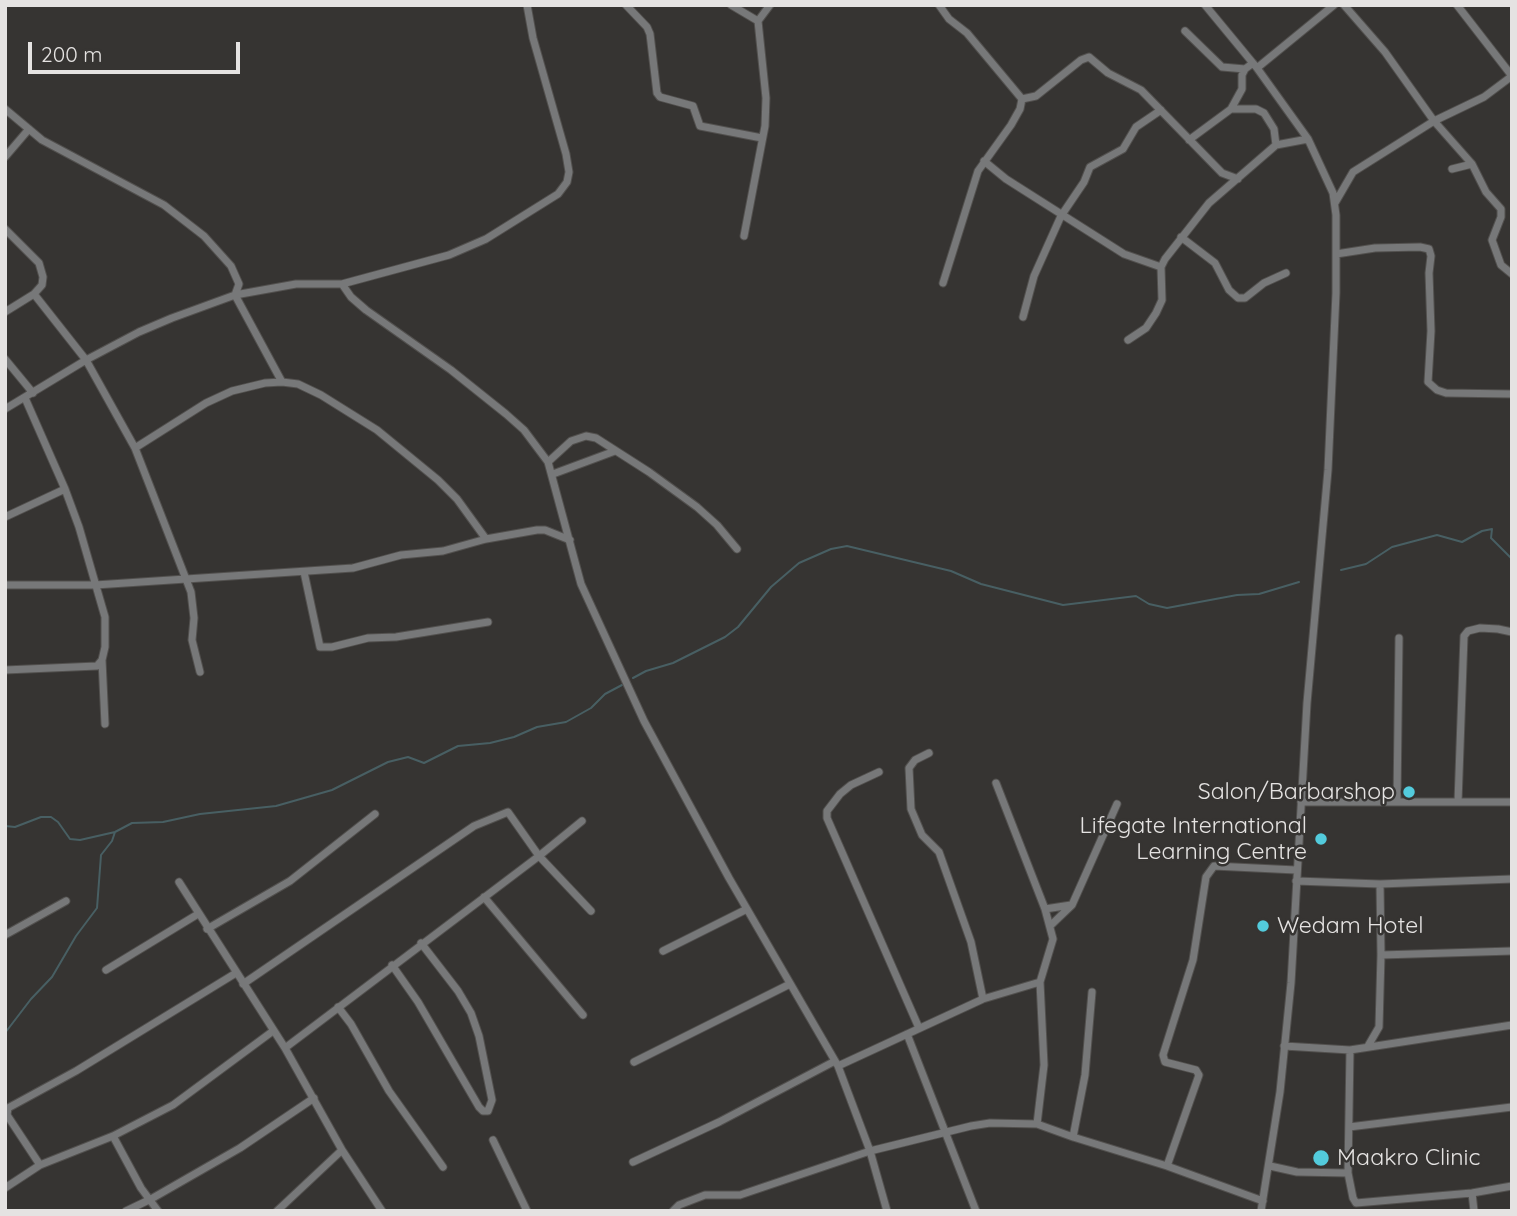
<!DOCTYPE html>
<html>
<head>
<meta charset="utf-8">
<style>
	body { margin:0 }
	#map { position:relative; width:1517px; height:1216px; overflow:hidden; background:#363432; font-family:Quicksand,sans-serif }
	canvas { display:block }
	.frame { position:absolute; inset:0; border:7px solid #e5e3e2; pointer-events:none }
	.scale { position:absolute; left:28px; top:42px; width:212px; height:32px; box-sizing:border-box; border:4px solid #e5e3e2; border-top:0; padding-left:9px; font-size:21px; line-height:24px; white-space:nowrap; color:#e5e3e2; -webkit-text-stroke:5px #363432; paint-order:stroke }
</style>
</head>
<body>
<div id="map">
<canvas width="1517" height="1216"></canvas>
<div class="frame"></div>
<div class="scale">200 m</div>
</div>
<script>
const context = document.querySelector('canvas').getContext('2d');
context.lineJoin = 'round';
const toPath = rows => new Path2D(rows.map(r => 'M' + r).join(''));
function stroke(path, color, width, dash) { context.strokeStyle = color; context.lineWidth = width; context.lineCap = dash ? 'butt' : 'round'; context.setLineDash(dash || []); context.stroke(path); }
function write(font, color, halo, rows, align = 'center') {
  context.font = font + ' Quicksand,sans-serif'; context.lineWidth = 5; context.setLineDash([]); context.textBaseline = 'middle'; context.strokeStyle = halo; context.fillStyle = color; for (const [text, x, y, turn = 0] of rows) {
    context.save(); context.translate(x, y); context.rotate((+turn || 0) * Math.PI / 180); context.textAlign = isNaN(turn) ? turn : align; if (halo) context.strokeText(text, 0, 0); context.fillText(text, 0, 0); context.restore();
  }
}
stroke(toPath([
	[1341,570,1366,564,1392,547,1437,535,1462,542,1482,531,1492,529,1491,538,1512,559],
	[633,678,646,671,673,663,725,637,738,627,771,587,799,563,831,549,847,546,951,571,981,584,1063,605,1136,596,1149,604,1167,608,1237,595,1259,594,1299,582],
	[5,826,15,827,41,817,51,817,58,822,70,839,80,840,115,832,132,823,163,822,200,814,276,806,332,790,388,762,408,757,424,763,458,746,490,743,514,737,537,727,566,722,591,708,605,694,622,685],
	[5,1033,31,999,52,977,76,936,97,908,101,855,112,841,115,832]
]), '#485f63', 2);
const minor = toPath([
	[626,5,647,27,650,34,657,93,660,97,693,106,700,126,762,138],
	[731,5,758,21],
	[939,5,949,19,967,33,1022,99,1020,109,1011,125,978,171,943,283],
	[1205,5,1257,68,1308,139,1333,193,1336,215,1336,293,1328,470,1307,703,1291,983,1280,1092,1261,1211],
	[1344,5,1385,52,1434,121,1472,164,1486,192,1501,209,1501,217,1492,240,1501,265,1512,274],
	[1457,5,1512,76],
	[1185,31,1222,67,1245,69],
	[1257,68,1334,5],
	[1022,99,1036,96,1081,60,1089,57,1108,73,1141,90,1222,173,1238,179],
	[5,109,42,140,164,205,204,236,231,266,239,284,235,295,282,382],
	[1231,109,1256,109,1264,113,1274,129,1276,145],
	[1189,140,1231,109,1242,89,1242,75,1245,69,1253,63],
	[5,157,29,129],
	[984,161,1006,179,1124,254,1161,267],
	[1452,169,1472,164],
	[1335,203,1353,172,1434,121,1484,97,1512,76],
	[5,229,39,263,43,277,42,285,34,294,5,312],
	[744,236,765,126,766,98,758,21,770,5],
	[1181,237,1215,263,1229,290,1238,298,1245,298,1264,283,1286,273],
	[1336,254,1375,248,1420,247,1429,249,1431,256,1429,273,1431,331,1428,382,1437,390,1446,393,1512,394],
	[342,284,351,297,366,310,451,370,506,414,524,430,548,462,581,584,644,721,729,878,838,1066,870,1151,887,1211],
	[34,294,86,360,135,448,191,592,194,618,192,640,200,672],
	[1023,317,1034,276,1061,216,1084,182,1090,167,1123,149,1136,127,1161,110],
	[1128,340,1146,328,1156,313,1162,300,1161,267,1165,259,1209,203,1276,145,1308,139],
	[5,359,33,393],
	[5,409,86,360,139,332,172,318,235,295,296,284,342,284,449,255,486,239,558,194,567,182,569,172,566,154,533,38,527,5],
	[135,448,206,403,232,391,265,383,282,382,298,384,321,395,377,430,438,480,457,499,486,539],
	[548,462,571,441,586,436,596,438,649,472,697,507,717,525,737,549],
	[553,474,615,451],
	[5,517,65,489],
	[304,572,320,647,332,647,368,638,396,637,488,622],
	[5,585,95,585,353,568,401,555,443,551,486,539,537,530,545,530,570,540],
	[102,660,105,724],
	[5,670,97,666,102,660,105,647,105,617,79,527,65,489,25,398],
	[929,753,915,760,909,768,911,809,922,835,939,852,971,942,983,999],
	[879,772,851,785,840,794,827,811,827,818,919,1028],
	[996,783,1045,909,1053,939,1040,982,1044,1065,1037,1124],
	[1301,802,1512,802],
	[1397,802,1399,638],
	[1458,802,1464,636,1468,631,1480,628,1498,629,1512,632],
	[1296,881,1380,884,1512,879],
	[179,882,285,1048,342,1150,382,1211],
	[484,897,583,1015],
	[1045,909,1071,905],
	[1050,926,1072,905,1117,804],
	[207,929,290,881,375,814],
	[5,935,66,901],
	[663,951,747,909],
	[1381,955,1512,951],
	[392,965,418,1002,479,1107,483,1111,488,1111,492,1100,479,1036,471,1013,458,991,421,943],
	[106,970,198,914],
	[243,984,474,826,508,812,539,856,591,911],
	[338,1007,351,1024,389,1091,443,1167],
	[907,1034,976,1211],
	[1284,1046,1350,1050,1512,1025],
	[1368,1046,1379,1027,1381,955,1380,884],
	[285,1048,539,856,582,821],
	[1350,1050,1348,1173,1353,1198,1356,1203,1472,1193,1512,1186],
	[634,1062,790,984],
	[838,1066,983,999,1040,982],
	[1349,1127,1512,1107],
	[113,1136,141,1188,158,1211],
	[1073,1137,1085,1075,1092,992],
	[493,1140,527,1211],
	[633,1162,719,1122,835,1061],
	[40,1165,7,1115,8,1108,76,1071,236,973],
	[1167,1166,1199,1075,1196,1070,1165,1062,1163,1055,1193,960,1206,877,1214,866,1296,870],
	[1270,1166,1297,1172,1348,1173],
	[5,1188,40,1165,113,1136,173,1105,273,1031],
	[1472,1193,1474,1211],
	[126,1211,151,1199,240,1148,314,1098],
	[277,1211,342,1150],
	[673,1211,679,1205,705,1195,740,1195,870,1151,971,1126,990,1123,1037,1124,1073,1137,1167,1166,1263,1201]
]);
stroke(minor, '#52504e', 9);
stroke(minor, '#777879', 7);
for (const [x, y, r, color] of [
	[1409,792,7,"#53cbdc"],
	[1321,839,7,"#53cbdc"],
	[1263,926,7,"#53cbdc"],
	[1321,1158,9,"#53cbdc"]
]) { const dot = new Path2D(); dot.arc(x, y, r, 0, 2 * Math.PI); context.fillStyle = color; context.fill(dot); stroke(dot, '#363432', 2.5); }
write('23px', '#e5e3e2', '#363432', [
	["Salon/Barbarshop",1395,792],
	["Lifegate International",1307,826],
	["Learning Centre",1307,852],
	["Wedam Hotel",1277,926,"left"],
	["Maakro Clinic",1337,1158,"left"]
], 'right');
</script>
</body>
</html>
